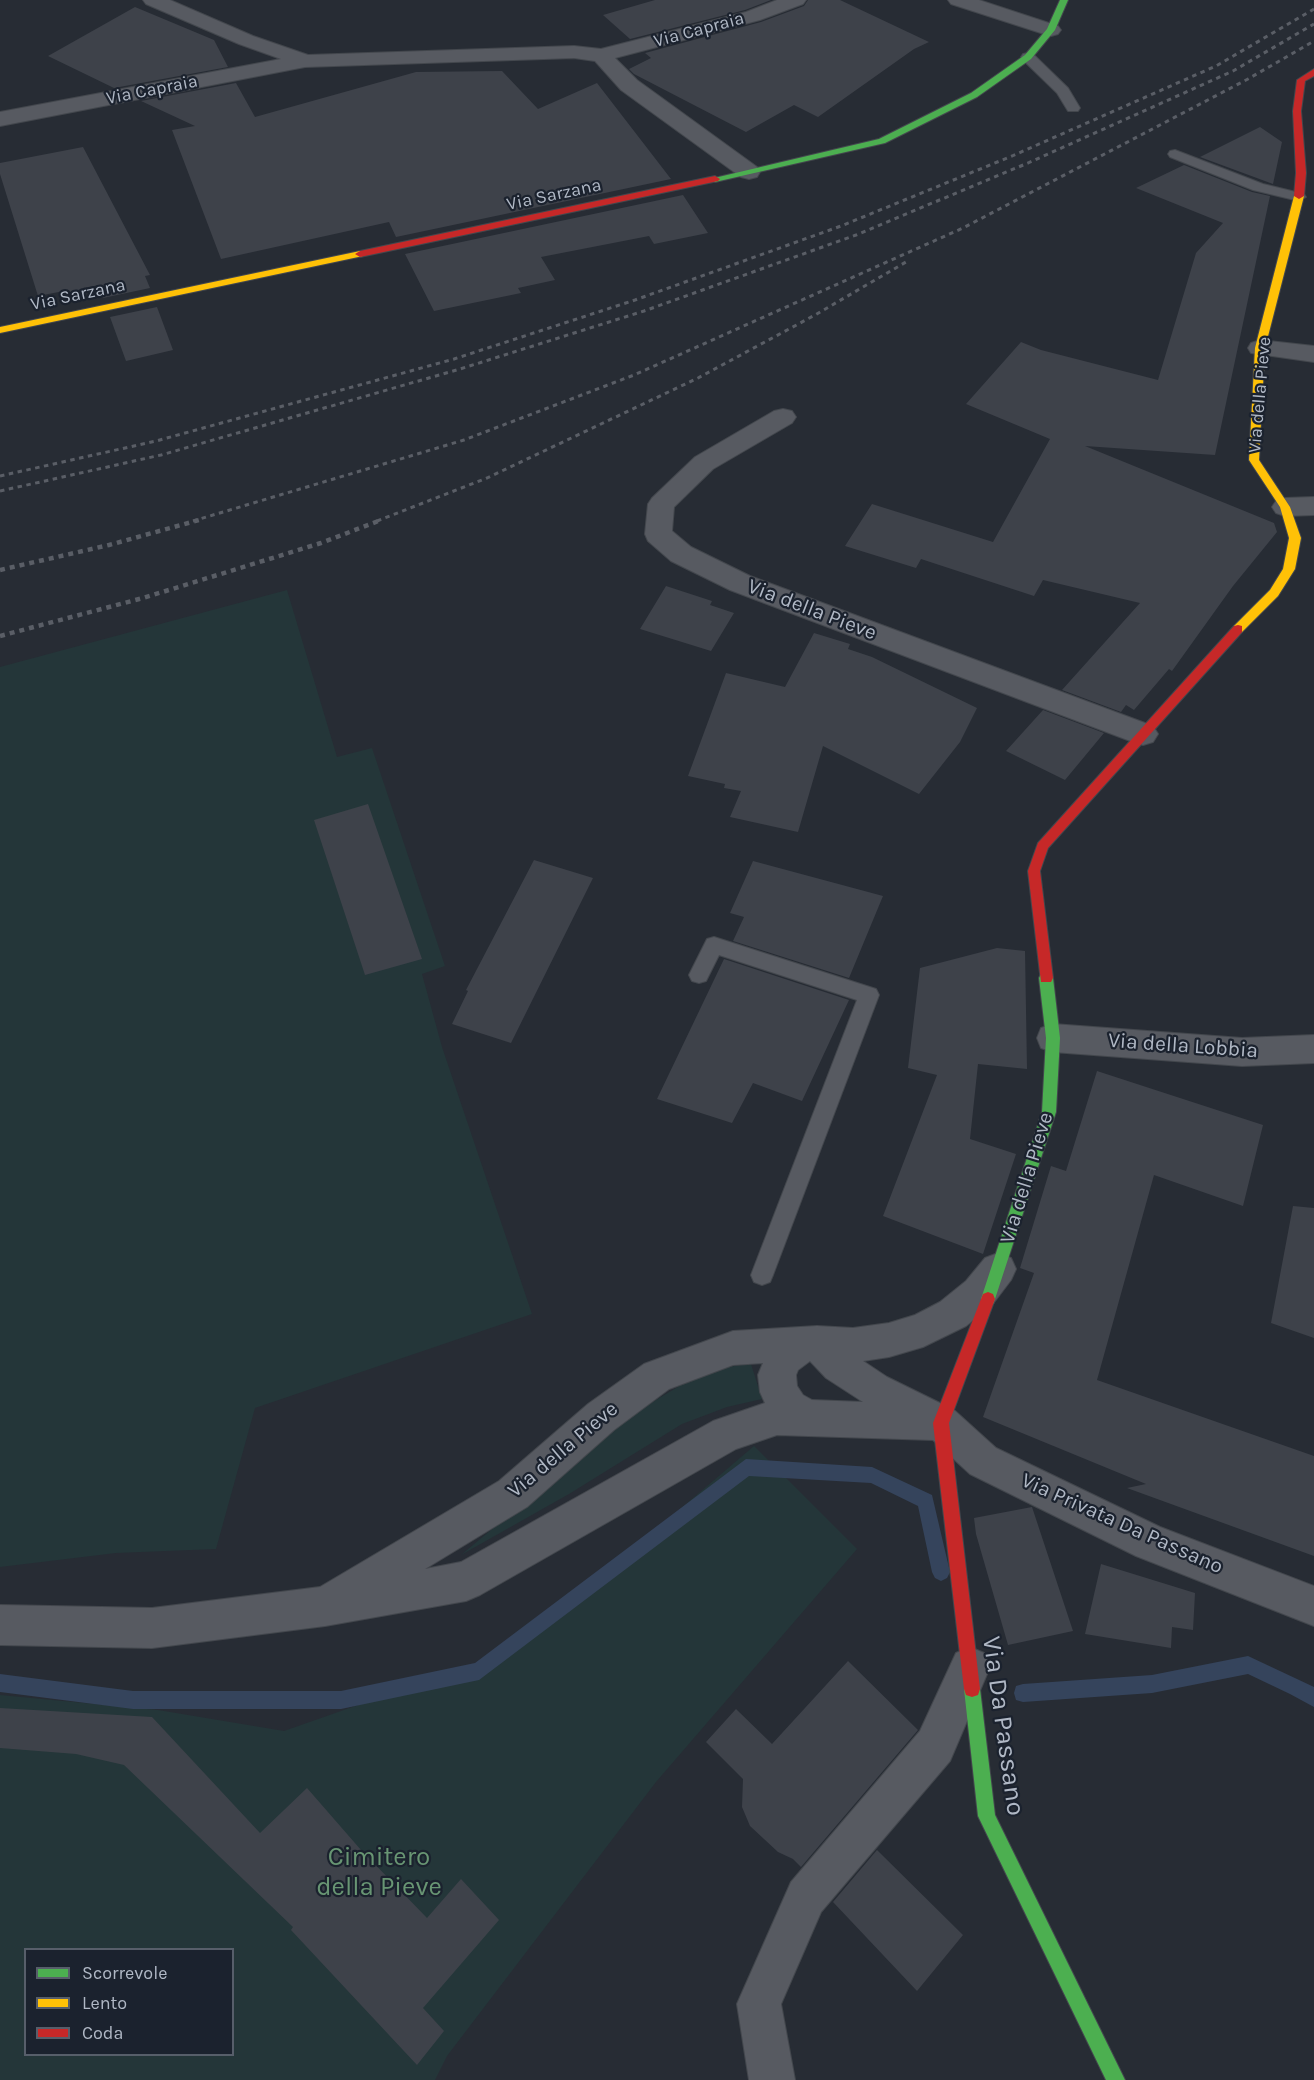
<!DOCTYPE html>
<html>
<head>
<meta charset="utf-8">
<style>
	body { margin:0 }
	#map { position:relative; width:1314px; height:2080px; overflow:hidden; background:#272c34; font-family:Karla,sans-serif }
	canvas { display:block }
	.legend { position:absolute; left:24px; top:1948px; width:210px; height:108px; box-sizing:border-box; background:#1b222e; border:2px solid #575e6a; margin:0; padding:8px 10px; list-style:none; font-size:18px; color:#b0b8c5 }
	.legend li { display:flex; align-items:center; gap:12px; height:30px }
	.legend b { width:30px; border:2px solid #575e6a }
</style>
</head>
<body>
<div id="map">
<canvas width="1314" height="2080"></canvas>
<ul class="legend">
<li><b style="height:8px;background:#4caf50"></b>Scorrevole</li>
<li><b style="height:8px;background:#ffc107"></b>Lento</li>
<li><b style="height:8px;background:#c62828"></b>Coda</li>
</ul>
</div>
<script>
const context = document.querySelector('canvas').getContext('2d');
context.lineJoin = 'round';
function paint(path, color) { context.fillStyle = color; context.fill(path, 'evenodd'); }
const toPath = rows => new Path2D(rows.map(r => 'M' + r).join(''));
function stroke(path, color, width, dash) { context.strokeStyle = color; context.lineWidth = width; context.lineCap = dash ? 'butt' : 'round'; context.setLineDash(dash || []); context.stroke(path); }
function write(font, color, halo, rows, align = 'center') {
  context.font = font + ' Karla,sans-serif'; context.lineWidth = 4.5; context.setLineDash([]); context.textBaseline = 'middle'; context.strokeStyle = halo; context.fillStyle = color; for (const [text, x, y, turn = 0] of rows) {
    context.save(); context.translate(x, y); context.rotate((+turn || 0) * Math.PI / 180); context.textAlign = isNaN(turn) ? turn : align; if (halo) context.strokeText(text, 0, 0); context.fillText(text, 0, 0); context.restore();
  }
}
paint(toPath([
	[287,590,337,757,372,748,445,966,422,974,442,1047,532,1314,255,1408,216,1549,116,1553,0,1567,0,667],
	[751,1364,762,1399,727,1407,682,1424,569,1494,461,1555,624,1419,708,1369],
	[754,1446,857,1549,656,1782,447,2056,435,2080,0,2080,0,1695,158,1710,284,1731,515,1650],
	[26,1950,232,1950,232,2054,26,2054]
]), '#243639');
paint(toPath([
	[746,1459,872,1467,932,1495,950,1572,947,1578,941,1581,935,1578,932,1572,918,1506,871,1483,749,1476,479,1680,341,1709,133,1709,0,1692,0,1674,133,1691,341,1691,475,1663,746,1459],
	[1248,1656,1314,1687,1314,1707,1290,1694,1248,1674,1152,1693,1023,1702,1016,1700,1014,1693,1016,1686,1023,1684,1152,1675,1248,1656]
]), '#35445c');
paint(toPath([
	[655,0,771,0,745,10,630,39,603,15],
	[808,0,840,0,929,42,914,49,818,117,794,105,746,132,634,74,629,69,651,58,645,53,761,22,804,6],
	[135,7,214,40,228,67,114,88,48,56],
	[502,71,538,109,597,83,671,179,396,237,389,222,221,259,172,130,195,126,141,101,236,83,255,117,416,72],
	[1260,127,1282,142,1273,184,1200,157],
	[83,147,150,275,145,276,150,288,103,298,98,285,70,292,69,290,38,296,0,174,0,163],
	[1184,165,1252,192,1270,196,1215,455,1085,446,1274,523,1277,532,1233,586,1172,671,1169,669,1134,710,1126,705,1121,712,1062,690,1140,603,1043,580,1034,596,921,559,916,568,845,546,872,504,993,542,1050,439,966,404,1021,342,1041,350,1158,380,1196,253,1223,223,1136,188],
	[683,195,708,233,654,244,649,236,541,257,555,280,518,288,521,293,434,311,405,254],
	[157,307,173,350,126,361,110,317],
	[666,586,712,601,710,605,734,613,711,651,640,629],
	[814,633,850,644,848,649,872,657,977,708,960,742,919,794,823,746,798,832,730,817,741,791,724,788,725,784,688,776,726,673,785,687],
	[1043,710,1104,733,1065,780,1006,751],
	[368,804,422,959,365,975,314,820],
	[534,860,593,878,511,1043,452,1024,468,991,466,990],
	[753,861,883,896,849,978,733,941,744,917,730,913],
	[997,948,1025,951,1027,1069,978,1064,970,1139,1016,1154,983,1254,883,1216,937,1075,908,1068,920,968],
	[724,959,849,1000,802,1101,753,1083,732,1123,657,1099],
	[1097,1071,1263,1125,1243,1206,1154,1175,1097,1380,1314,1456,1314,1556,1127,1488,1146,1484,983,1417,1034,1273,1020,1268,1051,1166,1066,1171],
	[1293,1206,1314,1208,1314,1338,1271,1323],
	[1032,1507,1073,1631,1008,1645,976,1534,974,1518],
	[1101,1564,1195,1593,1193,1630,1172,1627,1171,1648,1085,1634],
	[848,1661,918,1730,801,1867,793,1859,778,1852,750,1826,742,1807,743,1779,706,1742,736,1709,772,1744],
	[0,1708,152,1717,260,1833,307,1788,361,1850,427,1918,461,1879,499,1920,423,2008,444,2031,417,2065,291,1930,293,1927,124,1765,76,1754,0,1748],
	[877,1850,963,1935,917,1991,833,1902]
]), '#3e424a');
const lane = toPath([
	[1028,53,1033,54,1068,88,1080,108,1078,111,1068,111,1057,93,1023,60,1021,57,1023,54,1028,53],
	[1175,150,1263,184,1304,194,1306,197,1299,201,1253,190,1170,157,1168,154,1170,151,1175,150],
	[714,937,876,989,879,995,773,1275,770,1282,762,1285,754,1282,751,1275,857,1000,719,955,706,981,699,983,692,981,689,975,707,939,714,937]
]);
const street = toPath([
	[143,0,170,0,253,36,308,55,574,46,601,49,746,12,777,0,806,0,803,4,760,20,615,58,637,80,757,167,760,172,757,177,749,179,741,177,621,90,595,61,574,58,305,67,0,126,0,112,281,59,239,44,146,4,143,0],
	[948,0,979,0,1058,26,1061,30,1058,34,1051,36,1044,34,951,4,948,0],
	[1260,340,1314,346,1314,362,1251,353,1248,348,1251,343,1260,340],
	[783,409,792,411,796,417,792,423,713,469,674,507,672,531,691,547,750,576,1153,726,1158,734,1153,742,1143,745,1133,742,730,590,671,561,648,541,645,534,648,504,652,498,695,457,774,411,783,409],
	[1314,497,1314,515,1285,516,1276,513,1272,507,1276,501,1285,498,1314,497],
	[1053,1024,1242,1038,1314,1035,1314,1063,1242,1066,1053,1052,1041,1048,1037,1038,1041,1028,1053,1024],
	[998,1253,1011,1258,1016,1269,1011,1280,992,1305,966,1326,923,1347,889,1357,863,1361,887,1377,954,1410,996,1448,1160,1527,1314,1586,1314,1626,1136,1556,970,1474,933,1440,777,1435,736,1449,480,1595,466,1601,325,1626,152,1648,0,1645,0,1605,152,1608,320,1587,499,1481,588,1404,644,1364,733,1331,817,1326,853,1328,889,1323,915,1315,940,1302,966,1281,985,1258,998,1253],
	[810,1361,826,1378,863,1402,812,1400,803,1395,797,1386,796,1375,798,1370,810,1361],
	[763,1363,758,1375,760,1392,765,1403,713,1421,461,1562,425,1569,527,1507,614,1430,669,1389,733,1365,763,1363],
	[970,1647,984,1653,990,1667,950,1761,821,1912,781,2004,795,2080,749,2080,737,2004,791,1882,920,1731,956,1653,970,1647]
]);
const fast = toPath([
	[1060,0,1068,0,1055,30,1031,59,977,97,885,143,715,182,710,179,879,139,971,93,1025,55,1047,29,1060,0],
	[1046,973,1051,974,1053,978,1060,1038,1056,1112,995,1299,993,1304,988,1306,983,1304,981,1299,1042,1112,1046,1038,1039,978,1041,974,1046,973],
	[972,1681,978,1683,980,1689,995,1815,1125,2080,1106,2080,978,1816,964,1689,966,1683,972,1681]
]);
const slow = toPath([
	[1299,193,1304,196,1265,348,1259,460,1290,507,1301,538,1295,569,1278,596,1242,632,1238,633,1234,632,1234,626,1270,590,1283,569,1289,538,1280,507,1249,460,1255,348,1294,196,1299,193],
	[360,251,365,254,363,256,0,333,0,327,360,251]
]);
const jam = toPath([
	[1314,69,1314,76,1305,81,1301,111,1306,173,1304,196,1299,199,1294,196,1296,173,1293,111,1297,80,1314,69],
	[715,176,720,179,718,181,360,257,355,254,360,251,715,176],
	[1238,625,1242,626,1242,632,1048,848,1040,871,1053,978,1051,982,1041,982,1028,871,1038,843,1234,626,1238,625],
	[988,1292,993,1294,995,1299,949,1423,980,1689,978,1695,972,1697,966,1695,964,1689,933,1423,981,1299,983,1294,988,1292]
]);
stroke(lane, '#43474d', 2);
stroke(street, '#43474d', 2);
stroke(fast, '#43474d', 2);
stroke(slow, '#43474d', 2);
stroke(jam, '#43474d', 2);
paint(lane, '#575a61');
paint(street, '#575a61');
paint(fast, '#4caf50');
paint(slow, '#ffc107');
paint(jam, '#c62828');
stroke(toPath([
	[0,476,156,441,454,359,635,300,841,226,1012,156,1216,66,1314,9],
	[0,491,161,455,460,369,644,311,856,235,1028,163,1233,71,1314,24],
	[193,521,464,440,634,375,963,228,1248,79,1314,41],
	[377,521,487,478,698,378,815,315,906,262]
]), '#5a5e66', 3, [4.5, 4.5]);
stroke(toPath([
	[0,570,109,545,199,520],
	[0,636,143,598,321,543,381,520]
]), '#5a5e66', 4.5, [5, 5]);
write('18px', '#b0b8c5', '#1b222e', [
	["Via Capraia",699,30,-15],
	["Via Capraia",152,90,-11],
	["Via Sarzana",554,195,-12],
	["Via Sarzana",78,295,-12],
	["Via della Pieve",1260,395,-85]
]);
write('21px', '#b0b8c5', '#1b222e', [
	["Via della Pieve",812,610,21],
	["Via della Lobbia",1183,1046,4],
	["Via della Pieve",1027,1178,-73],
	["Via della Pieve",563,1450,-40],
	["Via Privata Da Passano",1122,1524,24]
]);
write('26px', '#b0b8c5', '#1b222e', [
	["Via Da Passano",1003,1726,82]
]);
write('26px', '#689573', '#1b222e', [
	["Cimitero",379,1858],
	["della Pieve",379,1888]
]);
</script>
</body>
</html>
